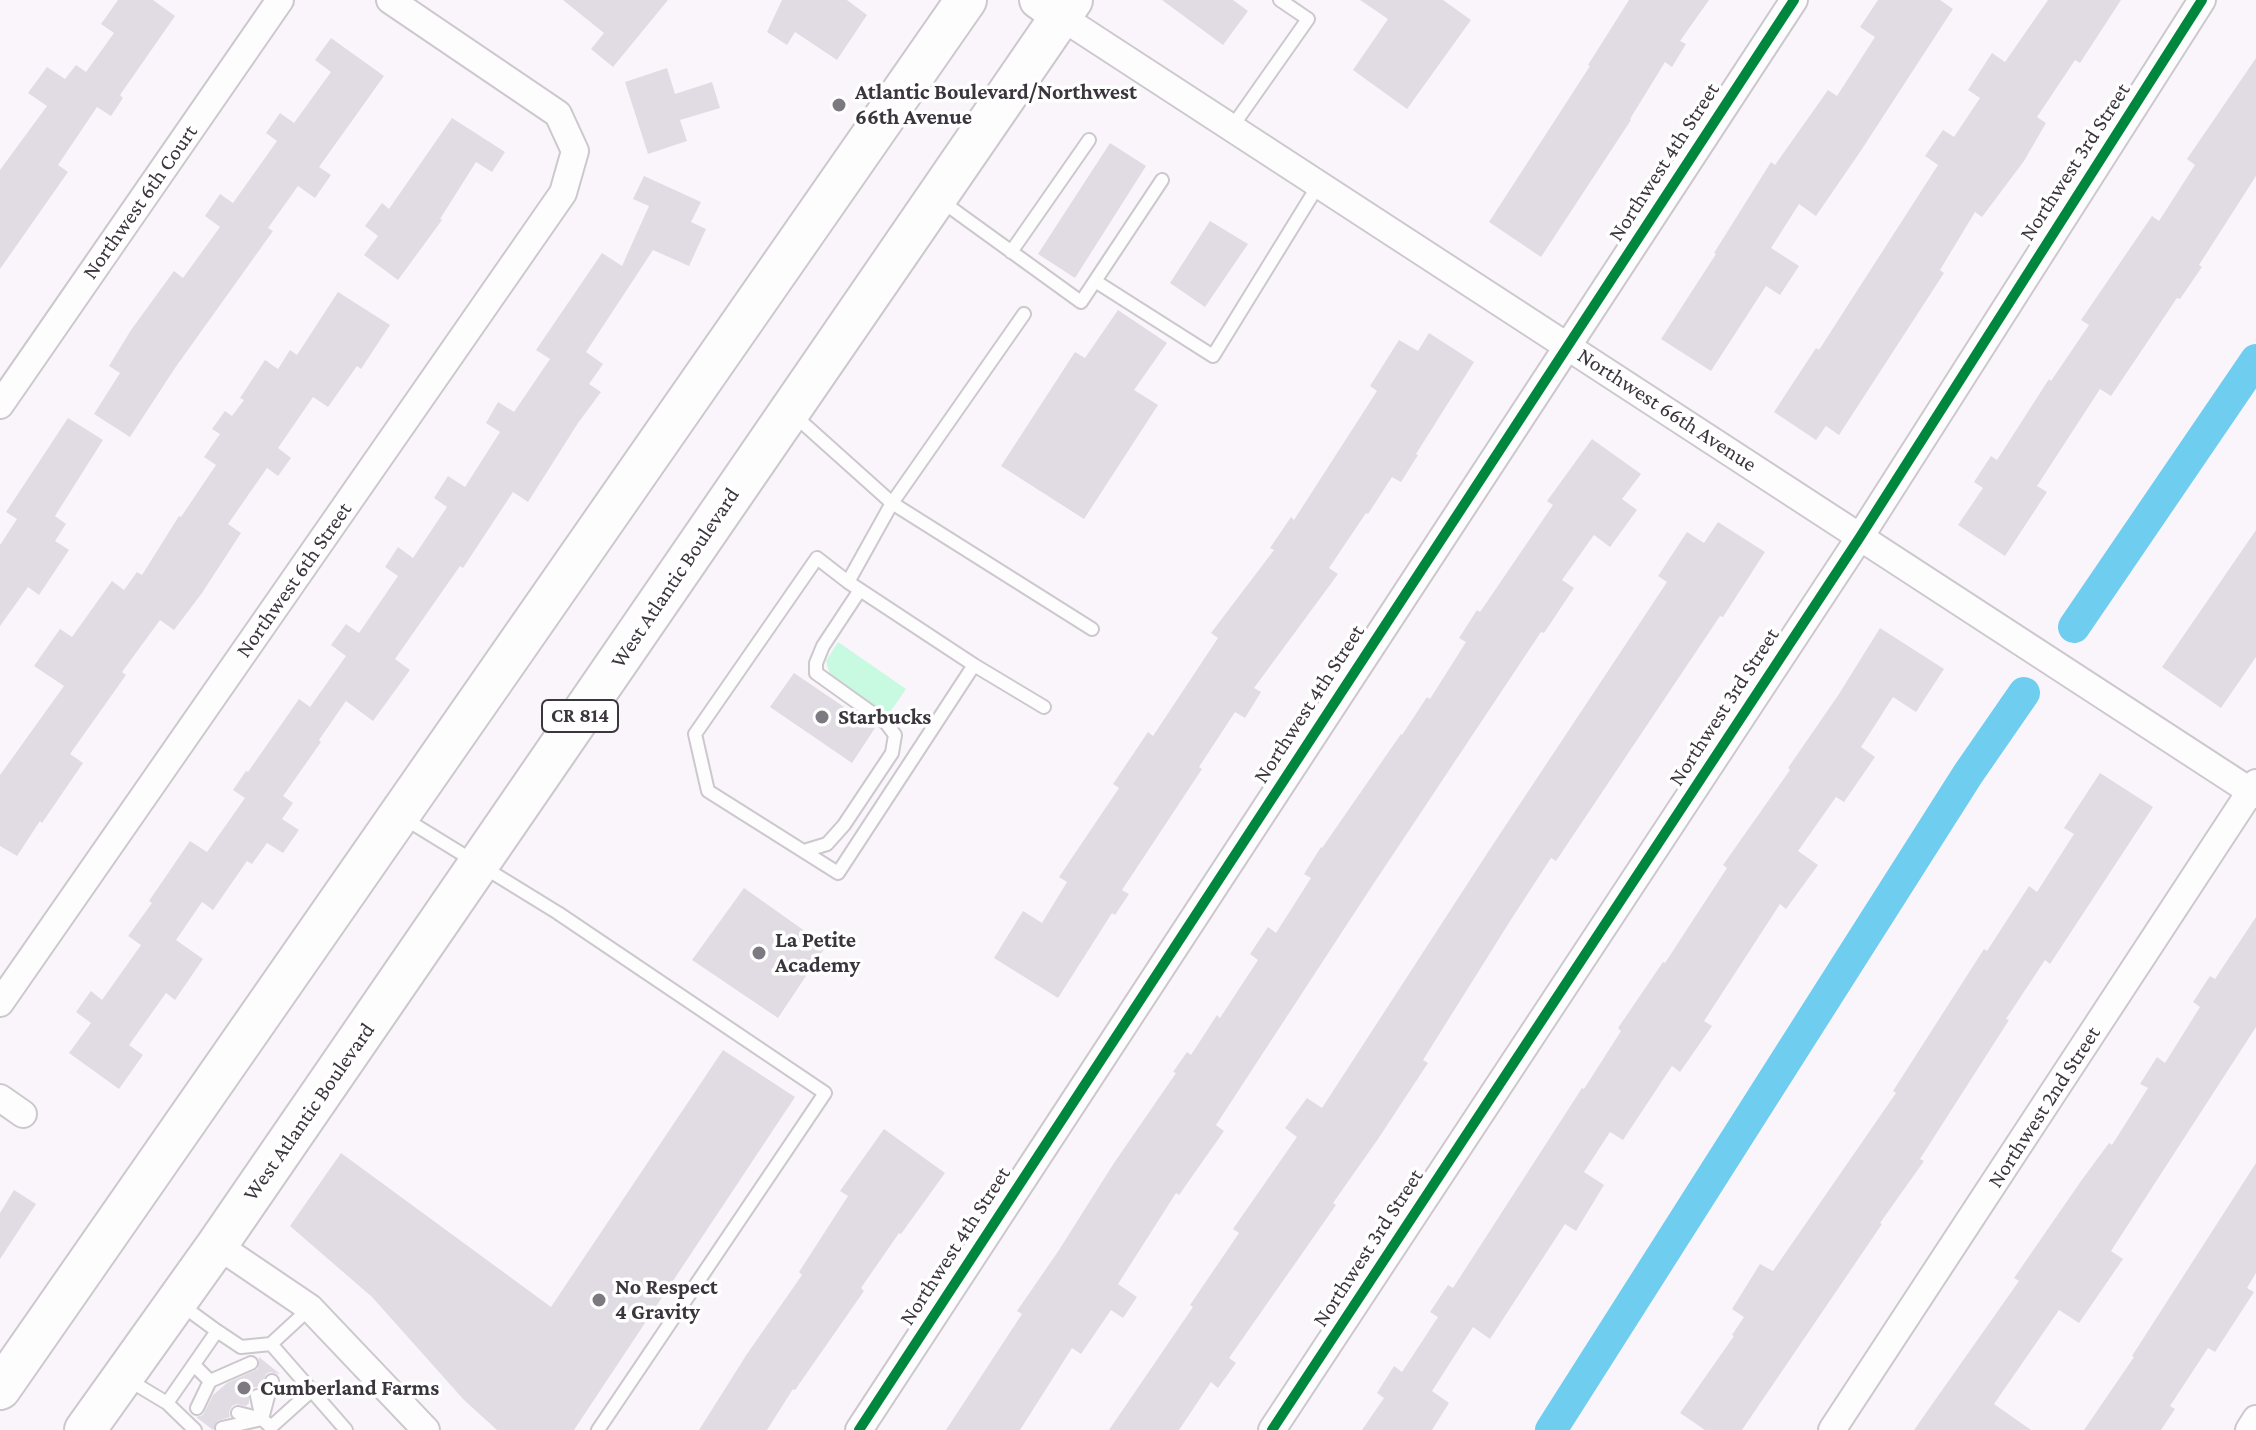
<!DOCTYPE html>
<html>
<head>
<meta charset="utf-8">
<style>
	body { margin:0 }
	canvas { display:block; background:#faf4fb }
</style>
</head>
<body>
<canvas width="2256" height="1430"></canvas>
<script>
const context = document.querySelector('canvas').getContext('2d');
context.lineJoin = 'round';
function paint(path, color) { context.fillStyle = color; context.fill(path, 'evenodd'); }
const toPath = rows => new Path2D(rows.map(r => 'M' + r).join(''));
function stroke(path, color, width, dash) { context.strokeStyle = color; context.lineWidth = width; context.lineCap = dash ? 'butt' : 'round'; context.setLineDash(dash || []); context.stroke(path); }
function write(font, color, halo, rows, align = 'center') {
  context.font = font + ' "Crimson Pro",serif'; context.lineWidth = 7; context.setLineDash([]); context.textBaseline = 'middle'; context.strokeStyle = halo; context.fillStyle = color; for (const [text, x, y, turn = 0] of rows) {
    context.save(); context.translate(x, y); context.rotate((+turn || 0) * Math.PI / 180); context.textAlign = isNaN(turn) ? turn : align; if (halo) context.strokeText(text, 0, 0); context.fillText(text, 0, 0); context.restore();
  }
}
paint(toPath([
	[838,642,906,689,888,715,830,675,826,661]
]), '#c8f9e1');
stroke(toPath([
	[2074,627,2256,360],
	[1551,1430,1968,774,2024,693]
]), '#6fceef', 32);
paint(toPath([
	[118,0,153,0,175,16,120,95,123,98,111,116,97,107,58,165,68,172,0,269,0,170,47,106,28,93,47,67,65,79,76,65,86,72,114,33,101,24],
	[563,0,668,0,613,67,591,49,604,33],
	[782,0,847,0,867,15,837,60,795,32,787,45,767,32],
	[1162,0,1233,0,1248,11,1223,45],
	[1360,0,1443,0,1471,20,1407,109,1353,70,1388,19],
	[1629,0,1709,0,1680,41,1686,44,1672,67,1665,62,1630,119,1631,120,1541,257,1489,222,1590,66,1588,65],
	[1878,0,1940,0,1953,9,1862,149,1816,216,1799,204,1771,248,1799,266,1780,295,1766,286,1711,371,1661,339,1716,254,1714,253,1771,162,1775,165,1828,90,1837,96,1875,37,1860,27],
	[2048,0,2121,0,2080,63,2075,60,2037,117,2046,123,2024,161,1982,217,1975,212,1940,270,1944,273,1839,435,1826,426,1816,440,1774,412,1816,348,1819,350,1938,165,1925,156,1943,130,1954,137,1980,98,1968,90,1992,53,2005,62],
	[331,38,384,76,319,167,331,175,315,198,298,186,268,228,273,231,175,368,130,437,94,414,120,373,109,366,131,330,174,271,183,278,220,227,205,216,220,194,233,203,277,141,266,133,280,113,294,123,331,72,315,60],
	[2256,58,2256,176,2199,265,2202,267,2180,299,2177,298,2111,396,2100,389,2037,486,2047,492,2005,556,1958,525,1983,488,1974,482,1991,456,1997,460,2049,379,2051,381,2089,325,2081,320,2152,216,2159,221,2195,165,2187,159],
	[667,68,675,94,712,82,720,108,680,120,687,141,648,154,625,82],
	[452,118,505,152,492,172,476,162,440,219,442,220,398,280,364,255,378,236,365,226,382,203,389,209],
	[1110,143,1146,166,1075,278,1038,254],
	[644,176,701,202,691,222,706,229,689,266,653,250,586,352,603,364,589,384,601,392,578,423,528,502,513,492,463,568,460,566,395,659,410,670,373,721,346,701,319,740,321,742,283,796,293,803,282,819,299,830,283,853,267,843,252,864,247,861,213,910,202,902,176,940,203,959,175,1000,166,993,129,1045,143,1055,119,1089,69,1053,91,1023,76,1012,91,991,102,1000,141,945,128,936,152,903,149,901,190,841,207,852,245,798,233,790,246,771,248,772,299,699,310,707,346,656,331,645,346,624,359,633,398,576,385,567,398,547,413,558,447,507,434,498,448,476,465,487,500,432,486,423,498,402,514,412,550,359,536,350,602,253,622,266,649,206,633,199],
	[1210,221,1248,244,1205,307,1170,283],
	[338,292,390,325,361,369,357,366,328,407,313,397,278,448,291,458,278,476,267,468,228,524,241,533,202,593,174,630,160,620,122,672,126,675,70,754,83,763,42,823,40,821,17,856,0,846,0,775,64,686,34,666,60,629,72,637,112,581,124,590,137,572,142,575,179,516,181,517,216,465,204,457,220,434,212,429,225,411,232,416,244,400,240,398,265,360,278,369,290,350,297,355],
	[1118,310,1167,343,1134,390,1158,405,1084,519,1001,466,1075,352,1085,358],
	[1429,333,1474,362,1416,454,1418,455,1401,482,1392,477,1368,514,1366,513,1329,568,1338,574,1254,688,1261,692,1245,718,1235,712,1199,767,1202,769,1122,890,1129,894,1115,915,1112,913,1058,998,994,958,1023,911,1042,923,1067,882,1059,877,1119,788,1113,784,1148,732,1153,736,1218,638,1211,633,1274,550,1270,548,1291,517,1294,520,1377,391,1370,386,1399,340,1418,351],
	[68,418,103,440,55,516,66,524,55,541,69,550,39,595,28,587,0,626,0,545,17,519,6,512],
	[1592,439,1641,474,1622,499,1637,510,1610,547,1594,535,1562,580,1574,588,1544,633,1541,632,1372,886,1216,1125,1224,1131,1179,1195,1176,1193,1118,1284,1137,1297,1123,1318,1111,1310,1081,1354,1072,1348,1020,1430,946,1430,1022,1314,1017,1311,1059,1250,1114,1163,1176,1073,1173,1072,1187,1052,1191,1055,1217,1015,1220,1018,1258,960,1250,954,1268,927,1276,933,1311,878,1304,874,1321,847,1322,848,1401,734,1402,735,1427,697,1430,699,1466,642,1459,638,1477,610,1480,612,1553,505,1547,501],
	[1718,522,1765,552,1723,617,1720,616,1556,861,1551,858,1512,918,1423,1060,1428,1063,1378,1139,1333,1203,1336,1205,1229,1358,1236,1363,1218,1388,1211,1382,1179,1430,1109,1430,1193,1307,1190,1305,1239,1233,1233,1229,1297,1137,1285,1128,1307,1098,1322,1108,1490,849,1667,582,1658,576,1687,532,1704,543],
	[2256,530,2256,657,2221,708,2162,667],
	[1880,628,1944,669,1916,712,1893,697,1861,747,1875,757,1844,802,1836,797,1798,851,1818,865,1786,909,1780,904,1704,1021,1712,1026,1680,1072,1672,1066,1623,1140,1610,1132,1584,1172,1604,1185,1576,1231,1565,1224,1490,1339,1473,1327,1432,1391,1449,1403,1432,1430,1362,1430,1384,1398,1377,1393,1394,1366,1402,1372,1438,1317,1430,1312,1448,1285,1453,1288,1582,1088,1584,1089,1621,1031,1618,1028,1663,962,1665,963,1727,868,1723,865,1790,770,1788,768,1839,694],
	[794,673,875,728,852,763,770,707],
	[2100,773,2153,807,2050,964,2045,960,2006,1019,2009,1020,1920,1159,1924,1161,1880,1223,1882,1224,1742,1430,1705,1430,1680,1413,1734,1336,1732,1335,1744,1317,1732,1309,1760,1264,1773,1271,1896,1093,1893,1091,1984,949,1987,951,2029,886,2037,892,2074,834,2064,828],
	[744,888,826,946,778,1018,692,960],
	[2256,917,2256,1027,2111,1251,2123,1259,2079,1323,2059,1310,1994,1404,2031,1430,1914,1430,2019,1281,2014,1278,2081,1181,2109,1143,2112,1145,2148,1088,2140,1084,2157,1057,2165,1063,2200,1007,2193,1002,2210,976,2215,979],
	[723,1050,795,1097,574,1430,497,1430,464,1400,372,1297,290,1226,341,1153,551,1307],
	[884,1129,945,1173,901,1234,899,1233,861,1288,864,1291,795,1390,793,1389,767,1430,699,1430,747,1354,802,1275,799,1272,848,1196,840,1191],
	[2256,1163,2256,1273,2247,1288,2254,1292,2215,1352,2208,1348,2170,1406,2175,1409,2161,1430,2084,1430,2134,1357,2132,1356],
	[14,1190,36,1204,0,1259,0,1213],
	[259,1357,280,1374,270,1372,266,1374,261,1388,254,1387,249,1393,249,1403,246,1406,236,1404,232,1406,229,1412,230,1417,217,1421,213,1430,196,1417,203,1415,213,1395,227,1383,258,1369]
]), '#e1dce3');
const lane = toPath([
	[1232,127,1308,19,1280,0],
	[1162,180,1095,281,1213,356,1319,184],
	[940,200,1081,302,1095,281],
	[1011,252,1089,140],
	[1024,314,892,503,1092,629],
	[795,416,892,503,848,582],
	[974,665,838,873,708,791,695,734,817,558,848,582,974,665,1044,707],
	[402,817,558,913,825,1093,598,1430],
	[804,851,827,844,844,825,892,753,895,735,886,723,816,673,816,663,823,646,860,590],
	[217,1331,241,1347,271,1344,310,1308],
	[271,1344,346,1430],
	[194,1365,210,1381,197,1408],
	[127,1379,167,1403,217,1331,180,1304],
	[210,1381,251,1363],
	[257,1396,262,1419,272,1381],
	[167,1403,195,1430],
	[262,1419,271,1427,311,1391],
	[222,1428,262,1419,238,1413]
]);
const street = toPath([
	[1060,16,2256,795],
	[0,405,280,0],
	[0,1003,563,193,575,151,558,114,390,0],
	[0,1098,23,1114],
	[217,1245,310,1308,426,1430],
	[859,1430,1794,0],
	[1272,1430,1860,537,2202,0],
	[1832,1430,2256,783],
	[2249,1430,2256,1419]
]);
const secondary = toPath([
	[1038,0,1060,16]
]);
const primary = toPath([
	[0,1389,966,0],
	[85,1430,217,1245,1072,0]
]);
stroke(lane, '#cdc7ce', 16);
stroke(street, '#cdc7ce', 30);
stroke(secondary, '#cdc7ce', 40);
stroke(primary, '#cdc7ce', 44);
stroke(lane, '#fefdfe', 12);
stroke(street, '#fefdfe', 26);
stroke(secondary, '#fefdfe', 36);
stroke(primary, '#fefdfe', 40);
stroke(toPath([
	[859,1430,1794,0],
	[1272,1430,1860,537,2202,0]
]), '#00873e', 10);
for (const [x, y, r, color] of [
	[839,105,8,"#7e7880"],
	[822,717,8,"#7e7880"],
	[759,953,8,"#7e7880"],
	[599,1300,8,"#7e7880"],
	[244,1388,8,"#7e7880"]
]) { const dot = new Path2D(); dot.arc(x, y, r, 0, 2 * Math.PI); context.fillStyle = color; context.fill(dot); stroke(dot, '#fff', 3); }
for (const [x, y, w] of [
	[580,716,76]
]) { const box = new Path2D(); box.roundRect(x - w / 2, y - 16, w, 32, 6); context.fillStyle = '#fff'; context.fill(box); stroke(box, '#3b353d', 2); }
write('bold 20px', '#3b353d', null, [
	["CR 814",580,716]
]);
write('bold 22px', '#3b353d', '#fff', [
	["Atlantic Boulevard/Northwest",855,92],
	["66th Avenue",855,117],
	["Starbucks",838,717],
	["La Petite",775,940],
	["Academy",775,965],
	["No Respect",615,1287],
	["4 Gravity",615,1312],
	["Cumberland Farms",260,1388]
], 'left');
write('22px', '#3b353d', '#fff', [
	["Northwest 4th Street",1664,162,-57],
	["Northwest 3rd Street",2075,162,-57],
	["Northwest 6th Court",140,202,-55],
	["Northwest 66th Avenue",1667,410,33],
	["West Atlantic Boulevard",675,578,-56],
	["Northwest 6th Street",294,580,-55],
	["Northwest 4th Street",1309,704,-57],
	["Northwest 3rd Street",1724,707,-57],
	["Northwest 2nd Street",2044,1107,-57],
	["West Atlantic Boulevard",309,1112,-55],
	["Northwest 4th Street",955,1246,-57],
	["Northwest 3rd Street",1368,1248,-57]
]);
</script>
</body>
</html>
